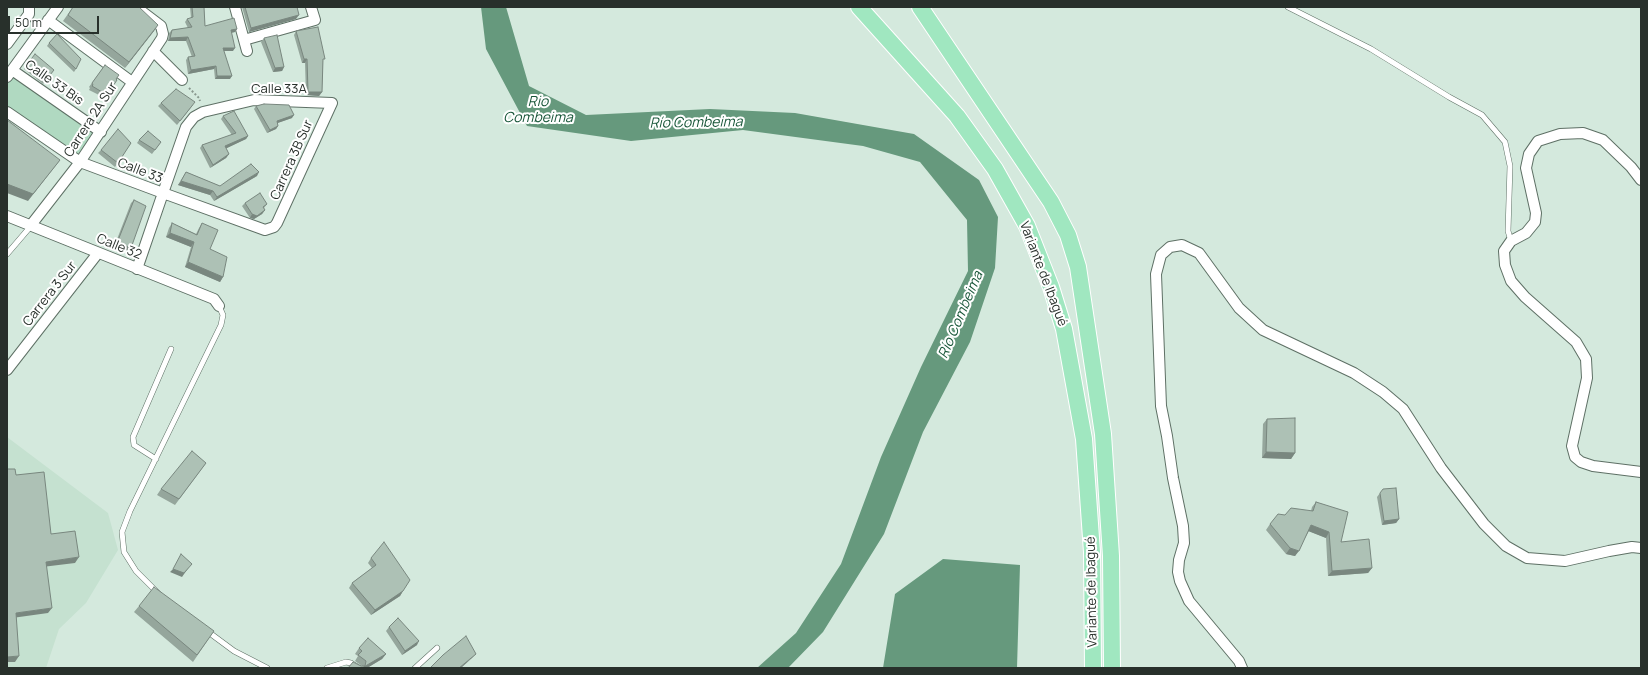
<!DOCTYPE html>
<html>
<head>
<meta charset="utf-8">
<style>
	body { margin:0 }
	#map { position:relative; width:1648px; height:675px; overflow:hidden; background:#d4e9dd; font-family:Manrope,sans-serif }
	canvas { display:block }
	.frame { position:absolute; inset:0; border:8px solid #28302b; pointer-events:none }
	.scale { position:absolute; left:8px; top:16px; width:91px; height:18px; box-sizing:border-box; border:2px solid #28302b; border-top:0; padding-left:5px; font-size:12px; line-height:14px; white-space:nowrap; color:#28302b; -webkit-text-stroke:3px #fff; paint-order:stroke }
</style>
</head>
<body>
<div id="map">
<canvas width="1648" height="675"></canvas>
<div class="frame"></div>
<div class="scale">50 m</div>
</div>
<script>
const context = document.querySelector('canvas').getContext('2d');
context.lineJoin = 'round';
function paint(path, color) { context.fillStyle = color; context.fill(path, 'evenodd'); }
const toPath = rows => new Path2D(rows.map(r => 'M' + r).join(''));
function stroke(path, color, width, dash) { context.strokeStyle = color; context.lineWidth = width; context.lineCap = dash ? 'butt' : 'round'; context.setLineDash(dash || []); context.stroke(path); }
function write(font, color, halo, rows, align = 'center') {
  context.font = font + ' Manrope,sans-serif'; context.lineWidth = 4; context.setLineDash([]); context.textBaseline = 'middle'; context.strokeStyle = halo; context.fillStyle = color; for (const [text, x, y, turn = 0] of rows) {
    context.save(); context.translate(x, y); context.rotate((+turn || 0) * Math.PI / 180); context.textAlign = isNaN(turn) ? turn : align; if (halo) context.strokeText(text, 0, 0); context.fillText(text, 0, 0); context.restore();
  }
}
paint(toPath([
	[7,437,108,513,118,550,86,603,59,629,46,668,7,668]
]), '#c5e1d0');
paint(toPath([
	[12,70,101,132,80,162,7,112,7,77]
]), '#b0d9c1');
paint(toPath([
	[481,7,506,7,529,86,586,115,710,109,795,113,914,134,979,180,998,217,995,268,970,342,923,432,884,534,823,632,788,668,757,668,796,633,841,564,881,457,921,367,968,271,967,220,920,162,863,146,743,130,631,141,527,126,486,49],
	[943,559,1020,565,1017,668,883,668,895,594]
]), '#66997d');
const service = toPath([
	[1288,7,1371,49,1449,97,1482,115,1505,142,1510,166,1508,231,1511,241],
	[7,254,31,226],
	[156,459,134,445,133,437,171,349],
	[158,593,136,571,124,552,122,532,130,511,221,325,223,315,219,306],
	[207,631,234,651,267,668],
	[327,668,346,662,351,663,359,668],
	[415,668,437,648]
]);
const minor = toPath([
	[235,7,247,51],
	[48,20,132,82],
	[244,40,315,20,311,7],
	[7,44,29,14,29,7],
	[153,51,182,80],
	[12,70,101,132],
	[7,77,58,7],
	[7,112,80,162,163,193,265,230,274,227,277,223,332,103,254,100,203,112,194,117,186,127,163,193,137,269],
	[1641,180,1631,167,1603,140,1583,133,1560,134,1538,141,1529,154,1526,168,1536,213,1535,222,1526,233,1511,241,1504,251,1505,265,1511,281,1525,297,1576,342,1586,359,1587,378,1572,446,1575,457,1581,462,1593,466,1641,472],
	[7,216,214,299,219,306],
	[31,225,80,162,162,38,163,34,161,26,136,7],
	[7,370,98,253],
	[1242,668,1239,661,1189,601,1180,581,1178,572,1179,560,1184,543,1183,526,1173,478,1167,436,1161,406,1156,274,1161,255,1170,247,1182,245,1199,253,1239,308,1263,330,1354,373,1383,392,1403,409,1441,468,1484,524,1506,546,1527,558,1565,561,1609,551,1632,547,1641,548]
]);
const trunk = toPath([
	[859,7,957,116,995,169,1027,226,1051,287,1064,329,1084,439,1092,552,1093,668],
	[920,7,1051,202,1068,235,1078,267,1103,434,1111,556,1112,668]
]);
stroke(service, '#5e7065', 6);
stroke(minor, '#5e7065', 12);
stroke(trunk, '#fff', 18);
stroke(toPath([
	[189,88,199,98,200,101]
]), '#89988f', 2, [2, 2]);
stroke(service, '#fff', 5);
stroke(minor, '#fff', 10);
stroke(trunk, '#a0e7c0', 16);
paint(toPath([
	[73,7,154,31,125,68,63,21],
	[190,7,204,7,205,26,237,29,235,32,231,33,233,51,224,51,230,79,215,79,214,69,188,74,186,60,188,57,192,57,186,41,168,41,169,33,172,30,188,28,185,22,187,19,191,18],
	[242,7,297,7,296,19,249,32],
	[296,31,323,61,322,92,319,96,306,95,305,63,302,63,294,35],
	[264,38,284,67,282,71,273,72,261,42],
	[49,43,76,69,74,72,47,46],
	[105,65,117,80,105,98,89,90,90,88,89,87],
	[26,66,54,70,43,84,24,69],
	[161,103,193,105,177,125,158,106],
	[256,106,292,118,277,123,278,126,276,129,267,133,254,109],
	[223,116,248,136,246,139,226,148,229,154,226,158,210,168,200,148,202,145,232,135,221,119],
	[139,140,161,142,152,154,137,143],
	[131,143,115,167,98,153,101,150],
	[186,172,220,186,257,176,214,201,210,195,178,185],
	[134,200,131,248,129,251,114,247,131,203],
	[245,203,267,204,264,208,265,210,262,214,254,219,250,218,242,206],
	[172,223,196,234,199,228,202,223,210,249,223,277,220,282,185,267,191,247,166,237,169,228],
	[1267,419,1295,453,1291,459,1262,458,1263,424],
	[206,463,175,505,157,495,161,489],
	[1380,493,1399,519,1396,523,1382,525,1377,497],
	[1316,502,1341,542,1372,568,1368,573,1328,576,1326,538,1309,531,1295,556,1286,554,1266,530,1270,524,1285,515,1311,511,1312,507],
	[371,558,403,591,400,596,371,615,349,588,352,583,372,568,368,563],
	[139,606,214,631,193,662,134,612],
	[389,627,417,645,402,655,386,631],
	[359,648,386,654,382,659,367,668,361,666,362,666,355,661,358,656,355,654]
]), '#95a69c');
paint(toPath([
	[299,15,296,19,249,32,251,28],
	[158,25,154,31,125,68,129,62],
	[237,29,235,32,229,33,231,30],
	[188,37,186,41,168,41,170,38],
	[223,48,235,48,233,51,221,51],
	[304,59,307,59,305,63,302,63],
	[216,66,214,69,188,74,191,70],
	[284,67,282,71,273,72,275,68],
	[217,76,232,76,230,79,215,79],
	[308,92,322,92,319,96,306,95],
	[294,115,292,118,275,124,277,121],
	[278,126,276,129,267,133,270,130],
	[248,136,246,139,223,150,225,146],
	[229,154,226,158,210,168,213,165],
	[60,160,28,201,7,193,7,184],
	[259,172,257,176,214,201,217,197],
	[181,181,213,191,210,195,178,185],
	[265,210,262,214,254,219,250,218,252,214],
	[170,233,194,242,191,247,166,237],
	[117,243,131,248,129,251,114,247],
	[188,262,223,277,220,282,185,267],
	[1266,452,1295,453,1291,459,1262,458],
	[1399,519,1396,523,1382,525,1384,521],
	[1311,525,1329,532,1326,538,1308,531],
	[1290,548,1299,551,1295,556,1286,554],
	[79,557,75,563,42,567,46,562],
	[189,567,182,577,170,572,173,569],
	[1372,568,1368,573,1328,576,1332,571],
	[403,591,400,596,371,615,375,610],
	[52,608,48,613,12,618,16,613],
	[419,641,417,645,402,655,405,651],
	[386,654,382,659,367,668,362,668],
	[476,654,472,658,461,668,459,668],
	[19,656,15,662,7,662,7,657]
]), '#79877f');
const building = toPath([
	[73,7,139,7,158,25,129,62,68,15,73,7],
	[192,7,204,7,205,26,234,18,237,29,231,30,235,48,223,48,232,76,217,76,216,66,191,70,188,57,195,56,188,37,170,38,172,30,192,27,187,19,193,17,192,7],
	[245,7,297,7,299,15,251,28,245,7],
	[318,27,325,59,323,59,322,92,308,92,307,59,304,59,296,31,318,27],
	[57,34,81,59,76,69,49,43,57,34],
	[277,35,284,67,275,68,264,38,277,35],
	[35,54,54,70,46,80,26,66,35,54],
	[105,65,119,75,116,79,117,80,107,95,92,86,93,85,92,83,105,65],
	[176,89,195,102,180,121,161,103,176,89],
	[264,104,289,105,294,115,277,121,278,126,270,130,256,106,264,104],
	[234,111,248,136,225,146,229,154,213,165,202,145,236,133,223,116,234,111],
	[7,120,60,160,33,194,7,184,7,120],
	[118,129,131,143,118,163,101,150,118,129],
	[148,131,161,142,155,150,139,140,148,131],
	[251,164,259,172,217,197,213,191,181,181,186,172,220,186,251,164],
	[260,193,267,204,263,207,265,210,257,216,252,214,245,203,260,193],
	[134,200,146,206,131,248,117,243,134,200],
	[172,223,197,235,202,223,218,230,210,249,227,257,223,277,188,262,194,242,170,233,172,223],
	[1295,418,1295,453,1266,452,1267,419,1295,418],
	[192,451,206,463,179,499,161,489,192,451],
	[7,469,15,469,16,475,44,472,51,534,75,531,79,557,46,562,52,608,16,613,19,656,7,657,7,469],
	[1396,488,1399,519,1384,521,1380,493,1383,489,1396,488],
	[1316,502,1348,512,1341,542,1369,539,1372,568,1332,571,1329,532,1311,525,1299,551,1290,548,1270,524,1278,514,1285,515,1291,508,1313,511,1316,502],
	[384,542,410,580,403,591,375,610,352,583,376,565,371,558,384,542],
	[181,554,192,564,184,573,173,569,181,554],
	[154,587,214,631,197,655,139,606,154,587],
	[398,618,419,641,405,651,389,627,398,618],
	[466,636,476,654,459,668,430,668,443,655,466,636],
	[368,638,386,654,362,668,348,668,353,662,361,666,365,666,366,661,358,655,362,651,359,648,368,638]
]);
paint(building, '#adc1b5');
stroke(building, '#79877f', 1);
write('13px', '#28302b', '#fff', [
	["Calle 33 Bis",54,83,35],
	["Calle 33A",279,89],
	["Carrera 2A Sur",91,120,-57],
	["Carrera 3B Sur",292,160,-66],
	["Calle 33",140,171,21],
	["Calle 32",119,247,22],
	["Variante de Ibagué",1043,274,69],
	["Carrera 3 Sur",50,294,-52],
	["Variante de Ibagué",1092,592,-91]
]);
write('italic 14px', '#185639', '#fff', [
	["Rio",538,102],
	["Combeima",538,118],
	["Río Combeima",696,123,-1],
	["Río Combeima",961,315,-67]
]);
</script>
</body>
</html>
